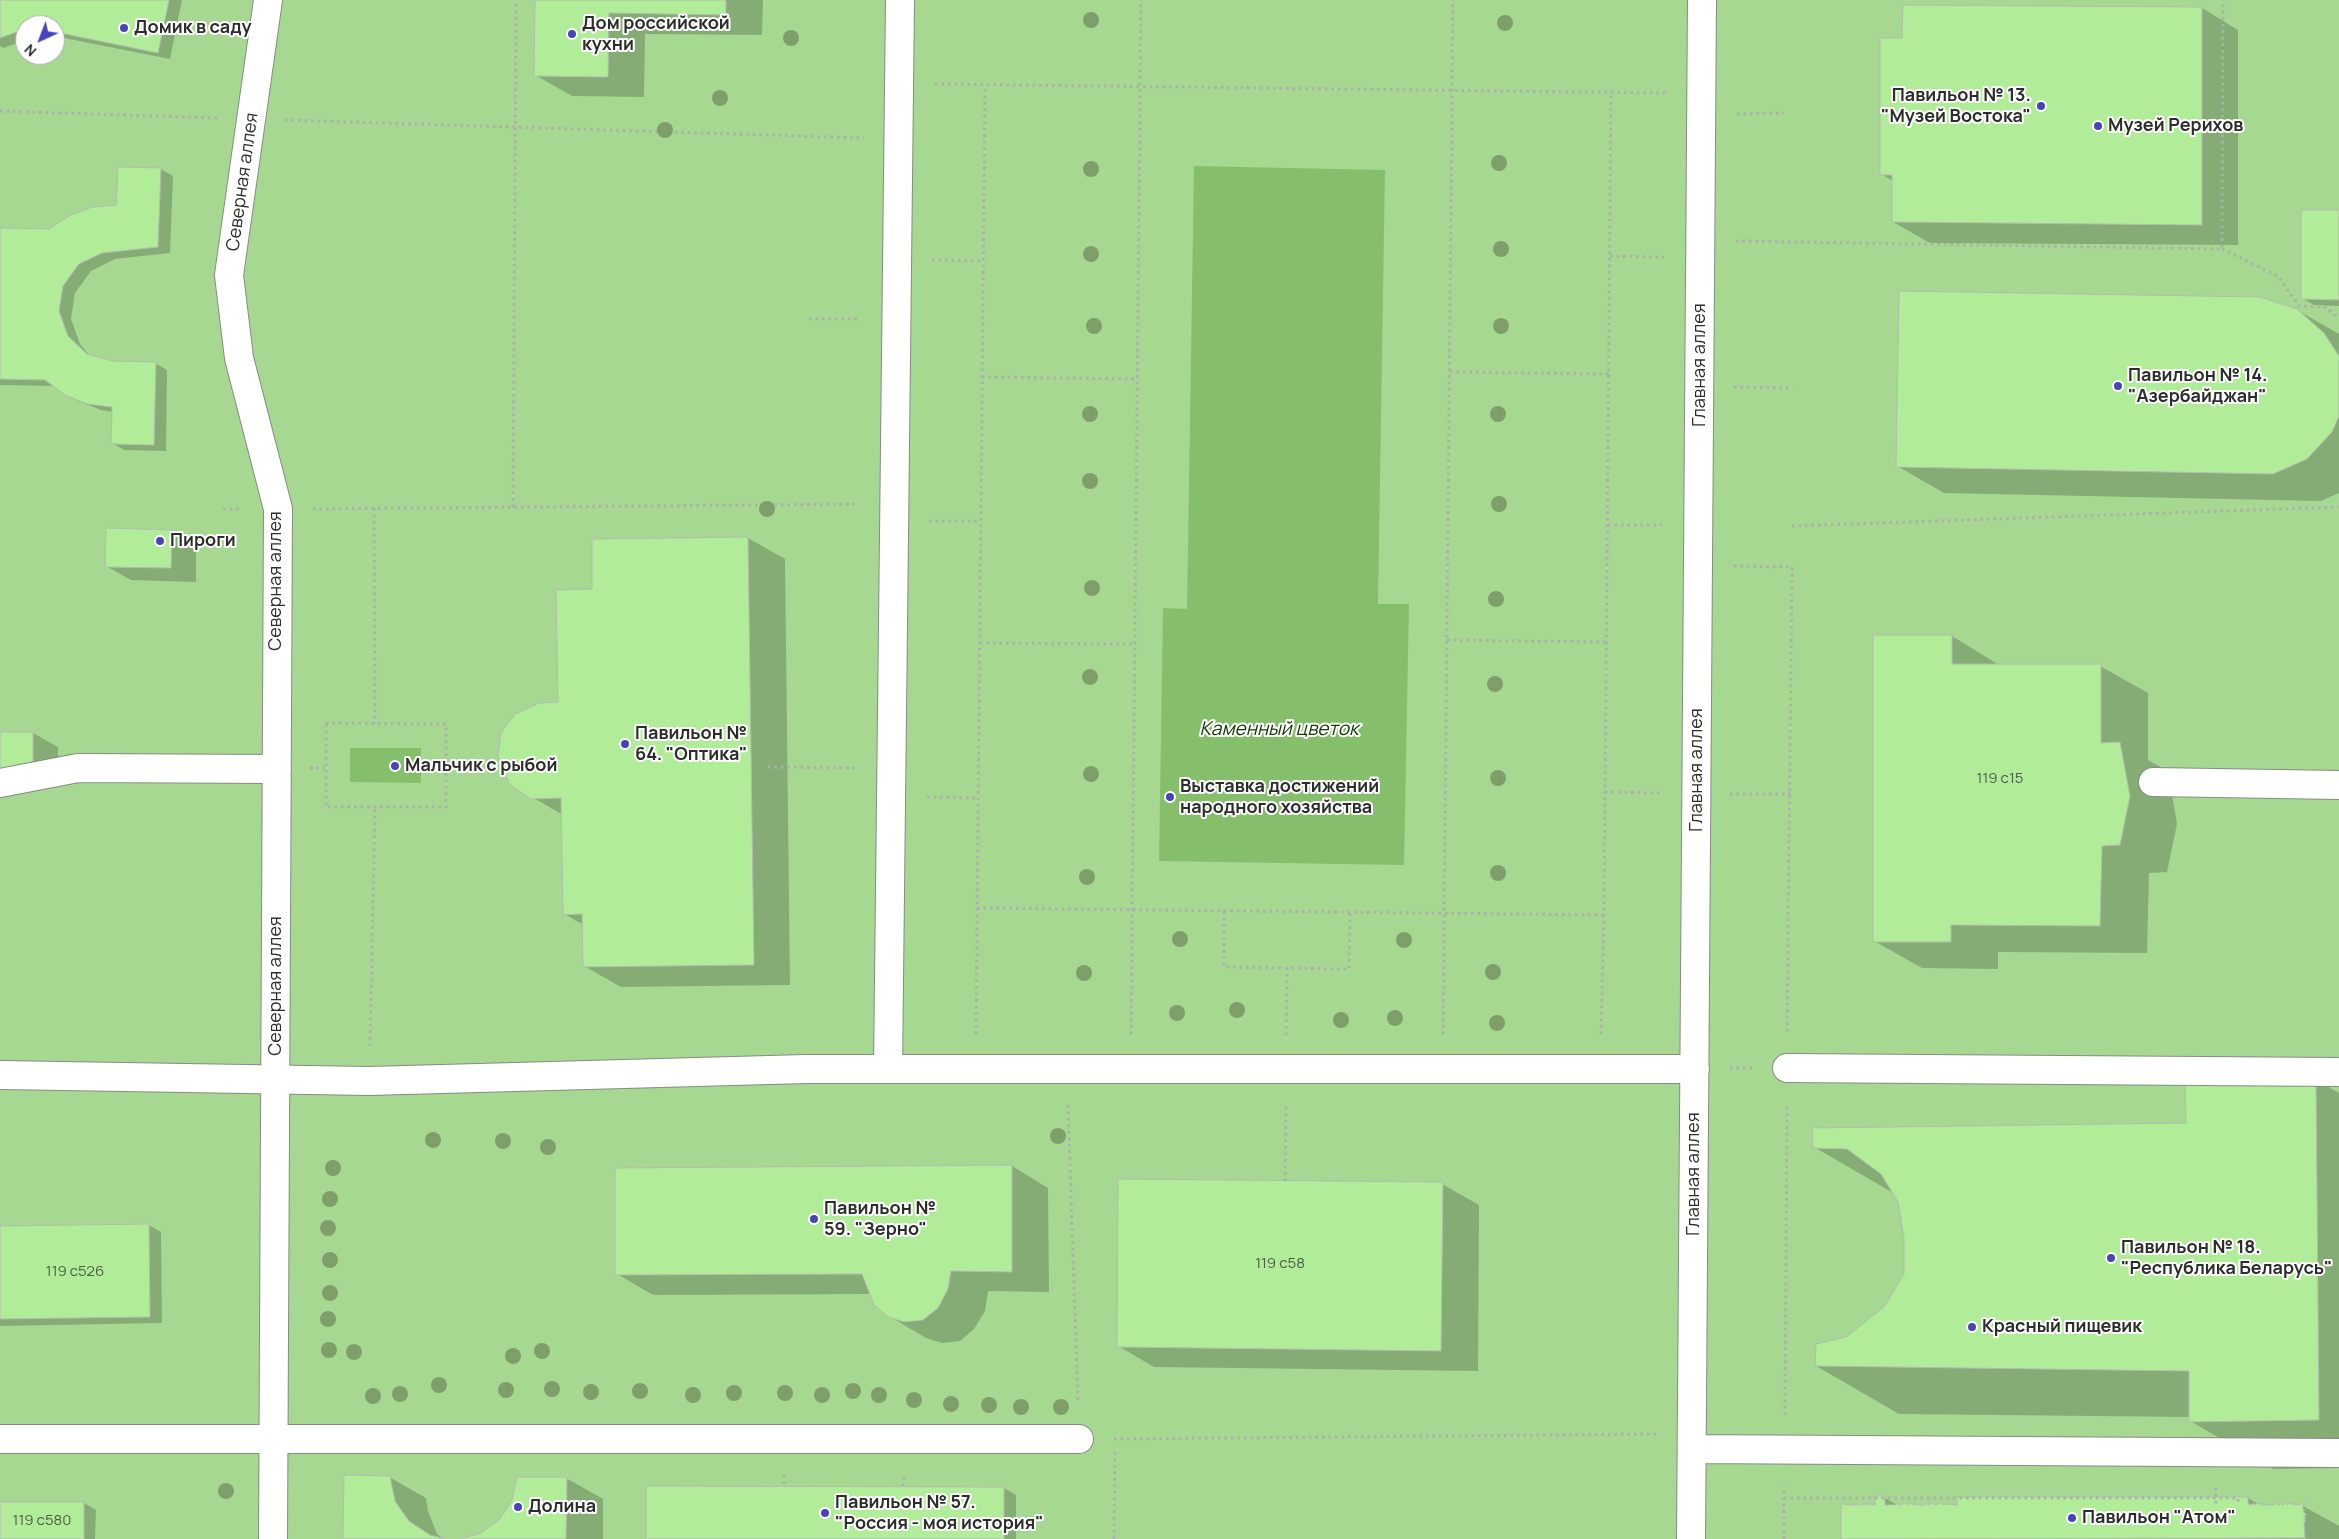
<!DOCTYPE html>
<html>
<head>
<meta charset="utf-8">
<style>
	body { margin:0 }
	#map { position:relative; width:2339px; height:1539px; overflow:hidden; background:#eaf1e8; font-family:Manrope,sans-serif }
	canvas { display:block }
	.north { position:absolute; left:15px; top:15px; width:50px; height:50px; box-sizing:border-box; background:#fff; border:1px solid #aaabaa; border-radius:50%; rotate:223deg; font-size:14px; font-weight:700; line-height:20px; text-align:center; color:#2b2e2a }
	.north::after { content:''; display:block; margin:auto; width:18px; height:22px; background:#4743b9; clip-path:polygon(50% 0,100% 100%,50% 72%,0 100%) }
</style>
</head>
<body>
<div id="map">
<canvas width="2339" height="1539"></canvas>
<div class="north">N</div>
</div>
<script>
const context = document.querySelector('canvas').getContext('2d');
context.lineJoin = 'round';
function paint(path, color) { context.fillStyle = color; context.fill(path, 'evenodd'); }
const toPath = rows => new Path2D(rows.map(r => 'M' + r).join(''));
function stroke(path, color, width, dash) { context.strokeStyle = color; context.lineWidth = width; context.lineCap = dash ? 'butt' : 'round'; context.setLineDash(dash || []); context.stroke(path); }
function write(font, color, halo, rows, align = 'center') {
  context.font = font + ' Manrope,sans-serif'; context.lineWidth = 4; context.setLineDash([]); context.textBaseline = 'middle'; context.strokeStyle = halo; context.fillStyle = color; for (const [text, x, y, turn = 0] of rows) {
    context.save(); context.translate(x, y); context.rotate((+turn || 0) * Math.PI / 180); context.textAlign = isNaN(turn) ? turn : align; if (halo) context.strokeText(text, 0, 0); context.fillText(text, 0, 0); context.restore();
  }
}
paint(toPath([
	[0,0,2339,0,2339,1539,0,1539],
	[25,25,55,25,55,55,25,55]
]), '#a7d892');
paint(toPath([
	[1194,166,1385,170,1378,604,1409,604,1404,865,1159,861,1163,608,1187,609],
	[350,748,421,748,421,783,350,782]
]), '#85bf6c');
paint(toPath([
	[0,0,182,0,170,59,59,37,55,34,55,25,25,25,25,40,4,48,0,46],
	[536,0,763,0,762,35,645,34,644,97,572,96,535,75],
	[2202,8,2238,30,2238,245,1930,243,1893,222,1893,181,1881,174,1904,40],
	[161,169,173,176,170,253,115,259,91,271,75,293,71,319,80,344,89,355,99,360,155,363,167,370,166,451,124,450,112,443,113,412,101,410,78,401,56,386,0,385,0,229,49,230,118,206],
	[2339,211,2339,306,2314,305,2302,298],
	[2297,310,2339,334,2339,493,2321,501,1944,493,1897,466],
	[172,531,196,545,196,582,131,580,106,566],
	[748,538,785,559,790,985,621,987,584,966,584,925,564,914,563,815,532,797,593,591],
	[1875,636,1952,636,1999,665,2100,666,2148,693,2148,760,2168,771,2177,824,2167,872,2149,873,2147,953,1998,952,1998,969,1922,968,1874,941],
	[0,733,33,733,58,747,58,783,0,782],
	[2315,1079,2339,1093,2339,1468,2273,1469,2190,1421,2190,1417,1899,1414,1816,1366,1885,1308,1905,1274,1906,1239,1899,1201,1895,1194,1814,1147,2187,1125],
	[1012,1166,1048,1188,1049,1292,988,1291,985,1311,974,1329,960,1341,942,1343,926,1338,889,1316,872,1294,653,1295,617,1274],
	[1442,1184,1479,1205,1478,1371,1154,1367,1118,1346],
	[149,1225,161,1232,162,1323,0,1326,0,1228],
	[389,1477,426,1498,428,1511,437,1534,444,1539,344,1539],
	[566,1478,603,1499,603,1539,463,1539,479,1535],
	[648,1487,1004,1488,1016,1495,1016,1539,648,1539],
	[1885,1498,1899,1506,1958,1506,1958,1498,2248,1498,2262,1506,2303,1506,2339,1526,2339,1539,1842,1539,1842,1506,1876,1506],
	[0,1503,84,1503,96,1510,95,1539,0,1539]
]), '#0003');
const building = toPath([
	[0,0,169,0,158,53,55,32,55,25,46,25,47,22,38,25,25,25,25,29,0,38,0,0],
	[535,0,726,0,726,15,609,13,608,77,534,76,535,0],
	[1903,5,2202,7,2202,225,1892,222,1892,175,1880,175,1880,38,1902,38,1903,5],
	[118,167,161,168,158,247,102,253,79,264,63,286,59,311,68,336,87,354,113,361,156,362,154,445,111,444,112,407,87,404,65,395,45,380,0,379,0,228,49,229,69,216,92,207,116,205,118,167],
	[2301,210,2339,210,2339,300,2301,299,2301,210],
	[1899,291,2260,297,2297,309,2324,333,2339,356,2339,416,2332,432,2307,459,2273,474,1896,467,1899,291],
	[106,528,172,530,171,568,105,567,106,528],
	[748,537,754,965,583,967,582,914,563,915,561,798,531,799,510,785,498,756,501,733,515,714,539,703,558,702,556,590,592,589,592,539,748,537],
	[1873,635,1952,635,1952,664,2101,664,2101,743,2120,742,2130,796,2120,845,2102,846,2100,926,1951,925,1951,942,1873,942,1873,635],
	[0,732,33,732,33,769,0,769,0,732],
	[2316,1078,2319,1420,2189,1422,2189,1371,1815,1366,1816,1344,1846,1337,1884,1307,1904,1274,1904,1239,1898,1202,1881,1174,1847,1149,1813,1148,1812,1128,2186,1123,2185,1079,2316,1078],
	[1012,1165,1012,1272,951,1271,948,1289,938,1308,923,1320,904,1322,888,1317,874,1305,862,1274,615,1275,615,1168,1012,1165],
	[1118,1179,1443,1182,1441,1351,1117,1347,1118,1179],
	[149,1224,150,1317,0,1319,0,1226,149,1224],
	[344,1475,390,1476,395,1501,409,1521,430,1535,446,1539,343,1539,344,1475],
	[517,1477,567,1477,566,1539,459,1539,479,1534,499,1520,512,1500,517,1477],
	[646,1486,1004,1487,1004,1539,646,1539,646,1486],
	[1875,1496,1885,1496,1885,1505,1895,1505,1896,1503,1900,1505,1903,1503,1903,1505,1906,1503,1908,1505,1911,1503,1913,1505,1914,1503,1914,1505,1926,1505,1926,1503,1929,1505,1929,1503,1929,1505,1932,1503,1934,1505,1937,1503,1937,1505,1940,1503,1944,1505,1945,1503,1945,1504,1957,1505,1957,1497,2248,1497,2248,1503,2251,1505,2254,1503,2254,1505,2259,1503,2261,1505,2262,1502,2262,1505,2274,1505,2275,1503,2279,1505,2280,1503,2282,1505,2287,1503,2287,1505,2290,1503,2292,1505,2293,1502,2295,1505,2295,1503,2295,1505,2303,1504,2304,1502,2305,1505,2303,1505,2303,1510,2305,1510,2303,1512,2306,1514,2304,1517,2306,1517,2304,1520,2306,1520,2304,1523,2305,1536,2304,1536,2306,1538,1841,1539,1841,1503,1846,1505,1846,1503,1847,1505,1851,1505,1852,1503,1852,1505,1857,1505,1857,1503,1859,1505,1864,1505,1864,1503,1867,1505,1867,1503,1867,1505,1870,1503,1870,1505,1872,1503,1872,1505,1875,1505,1875,1496],
	[0,1502,84,1502,84,1539,0,1539,0,1502]
]);
paint(building, '#b1ec98');
stroke(building, '#b4bbb2', 1);
const minor = toPath([
	[268,0,229,275,239,358,278,509,273,1539],
	[2153,782,2339,785],
	[0,783,78,768,277,769],
	[1787,1068,2339,1072],
	[888,1069,900,0],
	[0,1075,369,1081,806,1069,1695,1069],
	[0,1439,1079,1439],
	[1692,1449,2339,1453],
	[1691,1539,1702,0]
]);
stroke(minor, '#868c83', 30);
stroke(toPath([
	[935,84,1666,93],
	[0,111,217,118],
	[1737,114,1784,113],
	[285,120,864,138],
	[1736,241,2222,249,2223,0],
	[2222,249,2278,276,2299,306,2325,307,2339,318],
	[1610,256,1664,257],
	[932,260,983,261],
	[809,319,861,319],
	[1450,372,1609,374],
	[982,377,1137,379],
	[1734,387,1793,388],
	[513,507,516,0],
	[374,508,375,724],
	[223,509,242,509],
	[313,509,859,504],
	[929,521,981,521],
	[1608,525,1662,525],
	[1792,526,2339,507],
	[1734,566,1792,567,1787,1032],
	[1447,640,1607,642],
	[980,643,1135,644],
	[326,723,446,724,446,807,326,807,326,723],
	[768,767,855,768],
	[310,768,325,768],
	[1605,792,1662,793],
	[1730,794,1791,794],
	[927,797,979,798],
	[977,908,1604,915],
	[1224,911,1224,967,1287,968,1349,969,1350,912],
	[976,1034,985,85],
	[1131,1034,1141,0],
	[1443,1034,1453,0],
	[1601,1034,1604,915,1611,92],
	[1286,1035,1287,968],
	[370,1046,375,807],
	[1730,1068,1754,1068],
	[1068,1105,1078,1403],
	[1285,1181,1286,1104],
	[1785,1415,1787,1103],
	[1114,1439,1656,1434],
	[784,1475,784,1486],
	[903,1486,904,1475],
	[2216,1488,2216,1505],
	[1784,1498,2238,1498,2238,1505],
	[1114,1539,1115,1449],
	[1784,1539,1784,1486]
]), '#abb1aa', 3, [2.5, 4]);
stroke(minor, '#fff', 28);
context.fillStyle = '#7f9f6a';
for (const [x, y] of [
	[1091,20],
	[1505,23],
	[791,38],
	[720,98],
	[665,130],
	[1499,163],
	[1091,169],
	[1501,249],
	[1091,254],
	[1094,326],
	[1501,326],
	[1090,414],
	[1498,414],
	[1090,481],
	[1499,504],
	[767,509],
	[1092,588],
	[1496,599],
	[1090,677],
	[1495,684],
	[1091,774],
	[1498,778],
	[1498,873],
	[1087,877],
	[1180,939],
	[1404,940],
	[1493,972],
	[1084,973],
	[1237,1010],
	[1177,1013],
	[1395,1018],
	[1341,1020],
	[1497,1023],
	[1058,1136],
	[433,1140],
	[503,1141],
	[548,1147],
	[333,1168],
	[330,1199],
	[328,1228],
	[330,1260],
	[330,1293],
	[328,1319],
	[329,1350],
	[542,1351],
	[354,1352],
	[513,1356],
	[439,1385],
	[552,1389],
	[506,1390],
	[640,1391],
	[853,1391],
	[591,1392],
	[734,1393],
	[785,1393],
	[400,1394],
	[693,1395],
	[822,1395],
	[879,1395],
	[373,1396],
	[914,1400],
	[951,1404],
	[989,1405],
	[1021,1407],
	[1061,1407],
	[226,1491]
]) { context.beginPath(); context.arc(x, y, 8, 0, 2 * Math.PI); context.fill(); }
for (const [x, y, r, color] of [
	[124,28,5,"#4743b9"],
	[572,34,5,"#4743b9"],
	[2041,106,5,"#4743b9"],
	[2098,126,5,"#4743b9"],
	[2118,386,5,"#4743b9"],
	[160,541,5,"#4743b9"],
	[625,744,5,"#4743b9"],
	[395,766,5,"#4743b9"],
	[1170,797,5,"#4743b9"],
	[814,1219,5,"#4743b9"],
	[2111,1258,5,"#4743b9"],
	[1972,1327,5,"#4743b9"],
	[518,1507,5,"#4743b9"],
	[825,1513,5,"#4743b9"],
	[2072,1518,5,"#4743b9"]
]) { const dot = new Path2D(); dot.arc(x, y, r, 0, 2 * Math.PI); context.fillStyle = color; context.fill(dot); stroke(dot, '#fff', 2); }
write('15px', '#4c5e46', null, [
	["119 с15",2000,779],
	["119 с58",1280,1264],
	["119 с526",75,1272],
	["119 с580",42,1521]
]);
write('bold 18px', '#2b2e2a', '#fff', [
	["Дом российской",582,24],
	["кухни",582,45],
	["Домик в саду",134,28],
	["Павильон № 13.",2031,96,"right"],
	["\"Музей Востока\"",2031,117,"right"],
	["Музей Рерихов",2108,126],
	["Павильон № 14.",2128,376],
	["\"Азербайджан\"",2128,397],
	["Пироги",170,541],
	["Павильон №",635,734],
	["64. \"Оптика\"",635,755],
	["Мальчик с рыбой",405,766],
	["Выставка достижений",1180,787],
	["народного хозяйства",1180,808],
	["Павильон №",824,1209],
	["59. \"Зерно\"",824,1230],
	["Павильон № 18.",2121,1248],
	["\"Республика Беларусь\"",2121,1269],
	["Красный пищевик",1982,1327],
	["Павильон № 57.",835,1503],
	["\"Россия - моя история\"",835,1524],
	["Долина",528,1507],
	["Павильон \"Атом\"",2082,1518]
], 'left');
write('18px', '#2b2e2a', '#fff', [
	["Северная аллея",243,182,-82],
	["Главная аллея",1700,365,-90],
	["Северная аллея",276,581,-90],
	["Главная аллея",1697,770,-90],
	["Северная аллея",276,986,-90],
	["Главная аллея",1694,1174,-90]
]);
write('italic 19px', '#143800', '#fff', [
	["Каменный цветок",1279,730]
]);
</script>
</body>
</html>
